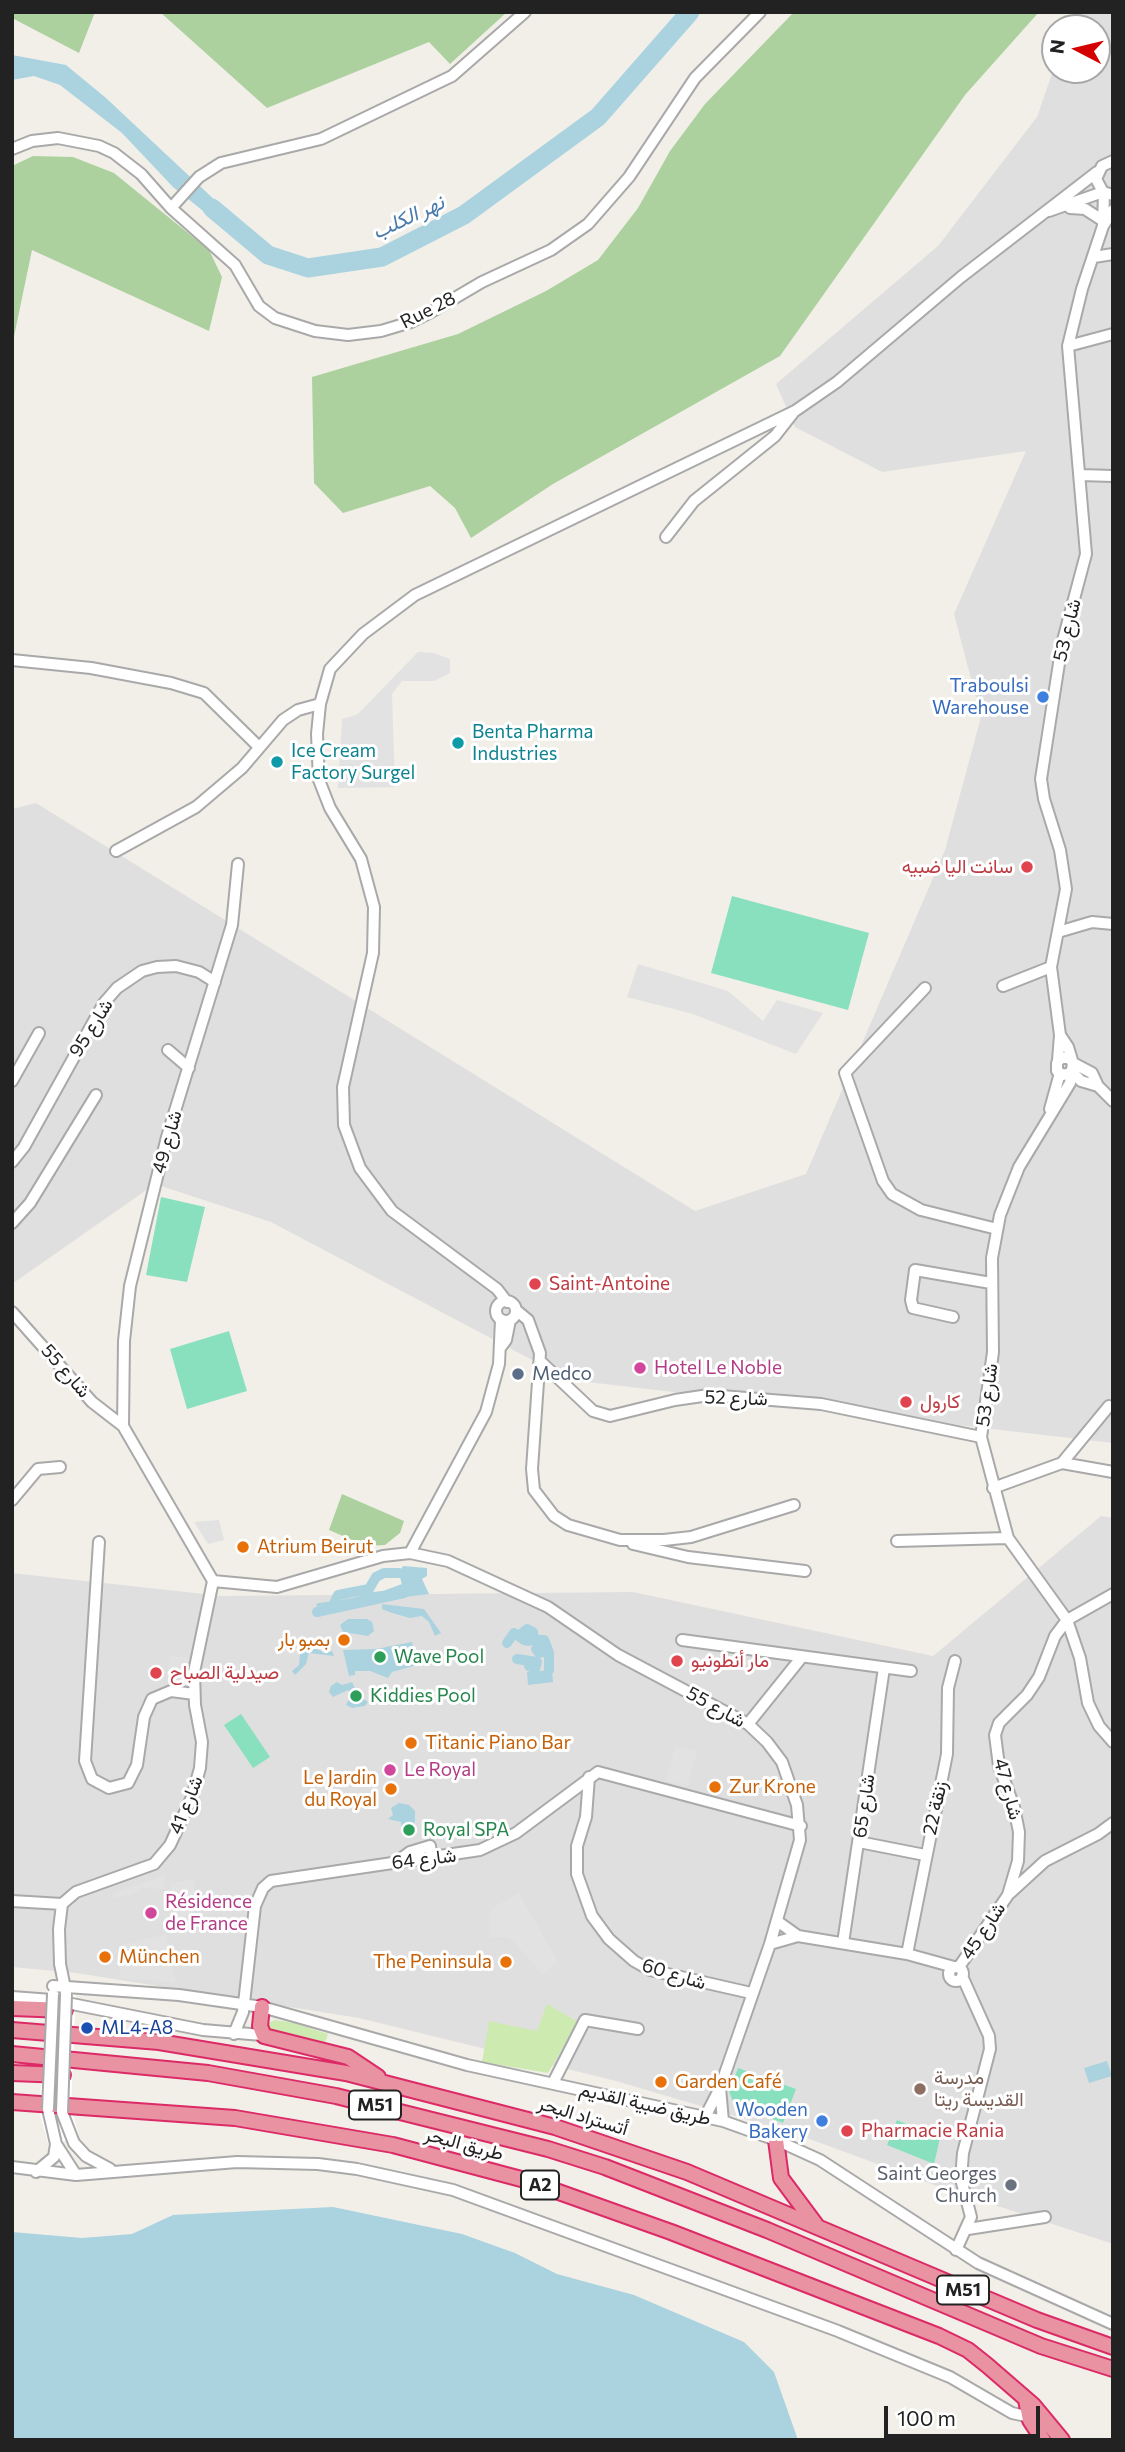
<!DOCTYPE html>
<html>
<head>
<meta charset="utf-8">
<style>
	body { margin:0 }
	#map { position:relative; width:1125px; height:2452px; overflow:hidden; background:#f2efe9; font-family:Commissioner,sans-serif }
	canvas { display:block }
	.frame { position:absolute; inset:0; border:14px solid #222; pointer-events:none }
	.north { position:absolute; left:1041px; top:14px; width:70px; height:70px; box-sizing:border-box; background:#fff; border:2px solid #a7a7a7; border-radius:50%; rotate:277deg; font-size:19px; font-weight:700; line-height:28px; text-align:center; color:#222 }
	.north::after { content:''; display:block; margin:auto; width:24px; height:32px; background:#d40000; clip-path:polygon(50% 0,100% 100%,50% 72%,0 100%) }
	.scale { position:absolute; left:884px; top:2406px; width:156px; height:32px; box-sizing:border-box; border:4px solid #222; border-top:0; padding-left:9px; font-size:21px; line-height:24px; white-space:nowrap; color:#222; -webkit-text-stroke:5px #fff; paint-order:stroke }
</style>
</head>
<body>
<div id="map">
<canvas width="1125" height="2452"></canvas>
<div class="frame"></div>
<div class="north">N</div>
<div class="scale">100 m</div>
</div>
<script>
const context = document.querySelector('canvas').getContext('2d');
context.lineJoin = 'round';
function paint(path, color) { context.fillStyle = color; context.fill(path, 'evenodd'); }
const toPath = rows => new Path2D(rows.map(r => 'M' + r).join(''));
function stroke(path, color, width, dash) { context.strokeStyle = color; context.lineWidth = width; context.lineCap = dash ? 'butt' : 'round'; context.setLineDash(dash || []); context.stroke(path); }
function write(font, color, halo, rows, align = 'center') {
  context.font = font + ' Commissioner,Vazirmatn,sans-serif'; context.lineWidth = 6; context.setLineDash([]); context.textBaseline = 'middle'; context.strokeStyle = halo; context.fillStyle = color; for (const [text, x, y, turn = 0] of rows) {
    context.save(); context.translate(x, y); context.rotate((+turn || 0) * Math.PI / 180); context.textAlign = isNaN(turn) ? turn : align; if (halo) context.strokeText(text, 0, 0); context.fillText(text, 0, 0); context.restore();
  }
}
paint(toPath([
	[1079,12,1113,12,1113,1443,570,1380,271,1222,155,1184,12,1284,12,809,36,803,695,1211,806,1174,945,850,981,717,954,614,1026,451,882,472,795,427,776,384,938,246,1037,117,1055,65,1055,70,1097,70,1097,28,1070,28],
	[1101,1516,1113,1518,1113,2244,940,2187,796,2134,616,2081,359,2018,76,1973,12,1967,12,1573,222,1596,633,1592,933,1656]
]), '#e0dfdf');
paint(toPath([
	[547,2004,578,2022,548,2073,482,2062,489,2021,537,2031],
	[275,2020,294,2023,328,2034,325,2043,276,2032,269,2028,268,2023]
]), '#cdebb0');
paint(toPath([
	[12,12,95,12,79,53,12,18],
	[160,12,507,12,450,64,429,42,267,108],
	[794,12,1039,12,965,95,780,356,553,484,471,538,455,508,430,486,343,513,314,483,312,377,458,334,546,291,598,260,638,208,670,151,705,104],
	[33,156,73,157,114,173,209,250,222,277,209,331,32,250,12,346,12,166],
	[342,1494,404,1521,400,1533,385,1545,366,1546,329,1530]
]), '#add19e');
paint(toPath([
	[732,896,869,933,848,1010,711,973],
	[161,1197,205,1207,187,1282,146,1275],
	[229,1331,247,1391,187,1409,170,1349],
	[241,1714,270,1757,253,1768,224,1725],
	[738,2068,796,2089,783,2123,734,2104,729,2091],
	[897,2120,940,2138,934,2164,887,2145]
]), '#88e0be');
paint(toPath([
	[418,652,434,653,450,659,450,673,434,681,402,681,392,694,395,787,338,788,342,719,358,714],
	[638,964,728,991,763,1021,777,1000,823,1013,796,1054,693,1014,627,997],
	[219,1520,224,1540,208,1544,194,1522],
	[170,1656,189,1658,187,1679,168,1677],
	[675,1746,697,1751,688,1786,666,1781],
	[165,1875,164,1889,142,1888,132,1895,114,1898,113,1893],
	[194,1879,195,1925,172,1925,171,1883],
	[519,1893,558,1962,543,1975,512,1940,506,1937,489,1938,490,1909],
	[166,1934,176,1982,119,1978,122,1945]
]), '#e2e2e2');
paint(toPath([
	[12,55,66,65,106,98,235,219,227,230,173,187,122,133,60,85,34,76,12,80],
	[403,1566,427,1568,427,1576,422,1579,429,1594,405,1597,399,1573],
	[382,1604,424,1609,441,1633,435,1636,429,1622,422,1616,410,1618,392,1613,382,1609],
	[348,1619,367,1619,372,1622,374,1631,368,1636,343,1632,340,1625],
	[412,1642,417,1665,392,1672,388,1678,370,1671,355,1671,355,1675,349,1676,343,1650,376,1649],
	[308,1645,325,1653,332,1651,334,1656,309,1653,306,1664,295,1675,292,1671,299,1665,300,1654],
	[552,1670,553,1682,528,1685,527,1672],
	[337,1682,342,1685,352,1682,358,1695,368,1702,365,1706,352,1708,346,1705,352,1694,348,1690,333,1697,329,1692,331,1686],
	[399,1803,409,1805,415,1811,415,1822,402,1830,401,1822,388,1819,393,1815,391,1808],
	[1107,2061,1112,2076,1089,2083,1084,2068],
	[333,2207,462,2234,515,2253,557,2274,634,2295,744,2342,774,2372,798,2440,12,2440,12,2232,82,2238,132,2234,173,2215]
]), '#aad3df');
paint(toPath([
	[48,1982,76,1987,71,2107,79,2136,49,2146,39,2111]
]), '#fff');
stroke(toPath([
	[344,1603,372,1594,403,1590],
	[318,1605,372,1597,402,1586]
]), '#aad3df', 3.5);
stroke(toPath([
	[335,1601,338,1595,369,1589,376,1577,384,1573,399,1573],
	[317,1612,404,1593],
	[507,1643,514,1633,524,1640,528,1641,534,1638,533,1632,527,1629,521,1634,521,1636,524,1639,528,1640,532,1639,532,1633,527,1630,522,1634,524,1639,527,1639,532,1640,544,1640,547,1647,547,1650,539,1653,536,1649,540,1642,546,1645,548,1650,549,1653,549,1670],
	[517,1659,537,1662,535,1669,529,1666]
]), '#aad3df', 10);
stroke(toPath([
	[212,208,268,255,308,268,382,257,464,215,598,117,690,12]
]), '#aad3df', 19);
const minor = toPath([
	[12,149,32,141,58,138,99,146,114,153,141,174,171,208,235,265,259,306,275,318,315,331,348,335,381,331,411,322,431,312,482,282,551,250,588,224,629,177,695,78,760,12],
	[1113,161,1102,166,1096,179,1103,192,1113,195],
	[171,208,199,177,221,163,321,139,452,76,525,12],
	[1070,208,1085,209,1102,220],
	[1049,211,1103,192],
	[1103,225,1104,193],
	[1094,257,1113,254],
	[1068,346,1113,334],
	[1080,475,1113,476],
	[666,537,694,501,775,436,793,413],
	[12,660,91,668,171,683,204,693,259,747],
	[116,851,196,807,242,768,283,720,298,710,320,704],
	[1058,932,1092,922,1113,924],
	[1003,986,1051,967],
	[925,988,845,1073,883,1181,892,1194,921,1210,997,1229],
	[1060,1035,1068,1047,1072,1060],
	[168,1050,189,1068],
	[1058,1060,1060,1035,1051,967,1066,889,1060,850,1044,799,1041,779,1062,644,1086,554,1068,346,1082,289,1103,226,1113,210],
	[1073,1063,1092,1073,1098,1086,1113,1101],
	[1072,1072,1081,1081,1098,1086],
	[1070,1073,1063,1075,1057,1071,1057,1063,1061,1058,1069,1058,1073,1063,1070,1083,1019,1167,1000,1215,992,1258,993,1352,981,1437,1008,1538,1067,1620,1080,1658,1088,1703,1099,1726,1113,1742],
	[12,1081,39,1033],
	[1050,1109,1060,1073],
	[12,1162,24,1147,104,1003,117,988,142,971,157,967,176,966,199,972,215,982],
	[12,1223,30,1203,96,1095],
	'496 1311a10 10 0 1 1 20 0a10 10 0 1 1-20 0Z',
	[507,1302,497,1289,392,1211,360,1168,344,1125,343,1087,373,953,374,907,361,859,330,808,319,780,317,734,320,704,330,669,363,634,415,595,795,411,837,382,961,277,1097,172],
	[516,1310,528,1320,540,1353,532,1469,534,1490,554,1516,568,1525,620,1540,664,1540,691,1537,794,1505],
	[12,1312,92,1402,123,1426,213,1581],
	[953,1317,913,1308,911,1300,915,1270,991,1283],
	[500,1348,506,1340,510,1320],
	[541,1362,593,1411,610,1416,675,1400,709,1395,821,1404,981,1437],
	[123,1426,124,1341,130,1286,167,1137,232,925,238,864],
	[1062,1463,1113,1472],
	[993,1488,1062,1463,1109,1406],
	[12,1500,38,1469,60,1467],
	[897,1541,1008,1538],
	[99,1542,85,1761,92,1779,109,1788,128,1783,137,1765,144,1717,152,1699,171,1691,194,1694],
	[633,1544,688,1557,805,1571],
	[410,1553,486,1412,499,1364,501,1320],
	[213,1581,277,1587,383,1556,410,1553,448,1561,548,1607,618,1655,748,1724,767,1742,782,1762,797,1805,800,1840,770,1944,720,2088,705,2117],
	[682,1640,911,1671],
	[748,1724,801,1658],
	[589,1777,586,1817,577,1846,577,1874,592,1916,609,1939,634,1961,650,1970,751,1993],
	[859,1842,925,1855],
	[395,1863,410,1852,430,1846,432,1859],
	[1010,1893,1045,1861,1098,1834,1113,1823],
	[12,1901,62,1904],
	[777,1921,798,1936,907,1954,954,1967],
	[843,1943,884,1668],
	[770,1944,798,1936],
	[907,1954,947,1754,948,1688,955,1661],
	[959,1967,1008,1895,1018,1861,1019,1832,1014,1807,999,1766,995,1735,999,1723,1027,1695,1039,1677,1055,1636,1067,1620,1113,1594],
	'949 1974a7 7 0 1 1 14 0a7 7 0 1 1-14 0Z',
	[53,1986,179,1995,262,2007,467,2065,723,2121,776,2140,820,2160,978,2263,1113,2324],
	[66,1993,60,1964,59,1929,62,1904,76,1892,154,1864,170,1845,192,1797,200,1768,202,1742,195,1705,194,1672,213,1581],
	[12,1997,52,2000,203,2030,262,2035],
	[234,2034,243,2012,255,1906,263,1888,271,1881,480,1850,516,1833,598,1772,801,1826],
	[553,2083,585,2020,638,2029],
	[720,2088,723,2121],
	[48,2109,56,2144,76,2175],
	[62,2112,74,2143,86,2156,110,2169],
	[12,2167,76,2175,237,2162,318,2164,357,2169,453,2190,838,2331,950,2377,1012,2413,1035,2418],
	[36,2172,54,2157,56,2144],
	[968,2229,1045,2217],
	[956,2250,971,2217,961,2179,963,2153,990,2049,989,2036,962,1976]
]);
const highway = toPath([
	[262,2007,260,2026,264,2036,348,2057,378,2077],
	[12,2008,65,2010],
	[12,2030,159,2042,346,2073,555,2127,687,2172,1037,2320,1113,2347],
	[12,2054,208,2073,336,2096,548,2149,605,2167,767,2230,1041,2346,1113,2369],
	[12,2073,63,2075],
	[12,2102,235,2118,393,2145,525,2180,671,2232,939,2336,968,2350,988,2366,1033,2405,1062,2440],
	[776,2140,781,2178,816,2225],
	[1026,2400,1030,2420,1043,2440]
]);
stroke(minor, '#a9a9a9', 14);
stroke(highway, '#dc2a67', 18);
stroke(minor, '#fff', 10);
stroke(highway, '#e892a2', 14);
const minorBridge = toPath([
	[48,2109,53,1994],
	[62,2112,66,1995]
]);
stroke(minorBridge, '#a9a9a9', 14, []);
stroke(minorBridge, '#fff', 10);
for (const [x, y, r, color] of [
	[1043,697,7,"#3f7fe0"],
	[458,743,7,"#0f9aa8"],
	[277,762,7,"#0f9aa8"],
	[1027,867,7,"#e0444e"],
	[535,1284,7,"#e0444e"],
	[640,1368,7,"#d1479c"],
	[518,1374,7,"#5c6f8a"],
	[906,1402,7,"#e0444e"],
	[243,1547,7,"#e8710a"],
	[344,1640,7,"#e8710a"],
	[380,1657,7,"#2e9e5b"],
	[677,1661,7,"#e0444e"],
	[156,1673,7,"#e0444e"],
	[356,1696,7,"#2e9e5b"],
	[411,1743,7,"#e8710a"],
	[390,1770,7,"#d1479c"],
	[715,1787,7,"#e8710a"],
	[391,1789,7,"#e8710a"],
	[409,1830,7,"#2e9e5b"],
	[151,1913,7,"#d1479c"],
	[105,1957,7,"#e8710a"],
	[506,1962,7,"#e8710a"],
	[87,2028,7,"#1a4fb4"],
	[661,2082,7,"#e8710a"],
	[920,2089,7,"#8d6e63"],
	[822,2121,7,"#3f7fe0"],
	[847,2131,7,"#e0444e"],
	[1011,2185,7,"#6b7280"]
]) { const dot = new Path2D(); dot.arc(x, y, r, 0, 2 * Math.PI); context.fillStyle = color; context.fill(dot); stroke(dot, '#fff', 2.5); }
for (const [x, y, w] of [
	[375,2105,52],
	[540,2185,38],
	[963,2290,52]
]) { const box = new Path2D(); box.roundRect(x - w / 2, y - 14.5, w, 29, 5); context.fillStyle = '#fff'; context.fill(box); stroke(box, '#222', 2); }
write('bold 18px', '#222', null, [
	["M51",375,2105],
	["A2",540,2185],
	["M51",963,2290]
]);
write('19px', '#222', '#fff', [
	["Rue 28",428,310,-27],
	["شارع 53",1067,630,-76],
	["شارع 95",91,1028,-58],
	["شارع 49",167,1142,-74],
	["شارع 55",66,1371,49],
	["شارع 53",987,1395,-82],
	["شارع 52",736,1398,2],
	["شارع 55",716,1707,29],
	["شارع 47",1008,1789,75],
	["شارع 41",186,1805,-68],
	["شارع 65",864,1806,-82],
	["زنقة 22",935,1808,-78],
	["شارع 64",424,1859,-7],
	["شارع 45",983,1931,-56],
	["شارع 60",674,1974,17],
	["طريق ضبية القديم",645,2104,13],
	["أتستراد البحر",583,2116,17],
	["طريق البحر",464,2144,15]
]);
write('19px', '#366cbe', '#fff', [
	["Traboulsi",1029,686],
	["Warehouse",1029,708],
	["Wooden",808,2110],
	["Bakery",808,2132]
], 'right');
write('19px', '#0d838f', '#fff', [
	["Benta Pharma",472,732],
	["Industries",472,754],
	["Ice Cream",291,751],
	["Factory Surgel",291,773]
], 'left');
write('19px', '#be3a42', '#fff', [
	["سانت اليا ضبيه",1013,867,"right"],
	["Saint-Antoine",549,1284],
	["كارول",920,1402],
	["مار أنطونيو",691,1661],
	["صيدلية الصباح",170,1673],
	["Pharmacie Rania",861,2131]
], 'left');
write('19px', '#b23c85', '#fff', [
	["Hotel Le Noble",654,1368],
	["Le Royal",404,1770],
	["Résidence",165,1902],
	["de France",165,1924]
], 'left');
write('19px', '#4e5e75', '#fff', [
	["Medco",532,1374]
], 'left');
write('19px', '#c56008', '#fff', [
	["Atrium Beirut",257,1547],
	["بمبو بار",330,1640,"right"],
	["Titanic Piano Bar",425,1743],
	["Le Jardin",377,1778,"right"],
	["du Royal",377,1800,"right"],
	["Zur Krone",729,1787],
	["München",119,1957],
	["The Peninsula",492,1962,"right"],
	["Garden Café",675,2082]
], 'left');
write('19px', '#27864d', '#fff', [
	["Wave Pool",394,1657],
	["Kiddies Pool",370,1696],
	["Royal SPA",423,1830]
], 'left');
write('19px', '#164399', '#fff', [
	["ML4-A8",101,2028]
], 'left');
write('19px', '#785e54', '#fff', [
	["مدرسة",934,2078],
	["القديسة ريتا",934,2100]
], 'left');
write('19px', '#5b616d', '#fff', [
	["Saint Georges",997,2174],
	["Church",997,2196]
], 'right');
write('italic 21px', '#4a7aab', '#fff', [
	["نهر الكلب",408,217,-25]
]);
</script>
</body>
</html>
